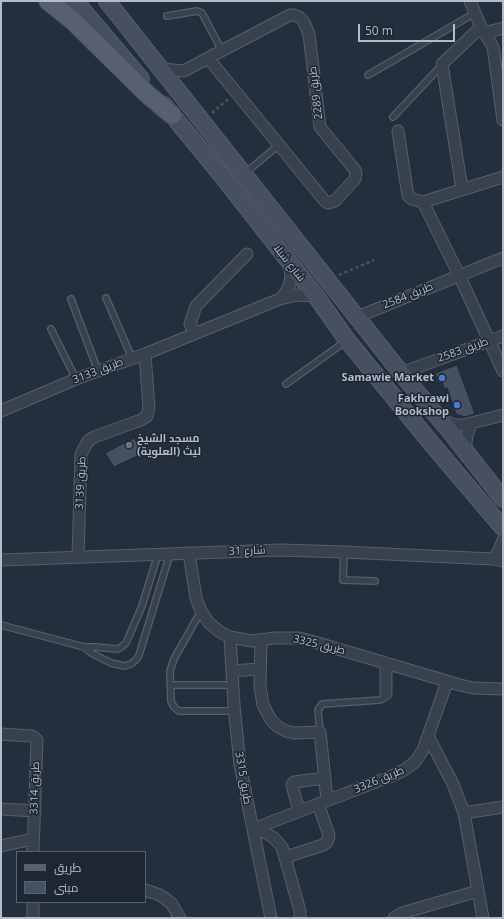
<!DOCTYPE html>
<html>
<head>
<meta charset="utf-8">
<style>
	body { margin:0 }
	#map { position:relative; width:504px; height:919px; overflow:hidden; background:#242f3e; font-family:"Open Sans",Cairo,sans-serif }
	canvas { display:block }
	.frame { position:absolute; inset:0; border:2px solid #b4bcc9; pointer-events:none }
	.legend { position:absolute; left:16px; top:851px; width:130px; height:52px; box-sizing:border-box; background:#1d2633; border:1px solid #59626f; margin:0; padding:5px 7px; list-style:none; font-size:12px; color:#b4bcc9 }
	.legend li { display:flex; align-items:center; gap:8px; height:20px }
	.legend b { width:20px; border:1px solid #59626f }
	.scale { position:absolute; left:358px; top:24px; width:97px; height:18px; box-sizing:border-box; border:2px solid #b4bcc9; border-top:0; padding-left:5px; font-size:12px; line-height:14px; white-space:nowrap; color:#b4bcc9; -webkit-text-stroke:3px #1d2633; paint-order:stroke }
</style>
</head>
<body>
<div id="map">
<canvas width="504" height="919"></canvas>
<div class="frame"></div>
<ul class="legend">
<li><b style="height:5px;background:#56606e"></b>طريق</li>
<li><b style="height:11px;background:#455162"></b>مبنى</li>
</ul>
<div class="scale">50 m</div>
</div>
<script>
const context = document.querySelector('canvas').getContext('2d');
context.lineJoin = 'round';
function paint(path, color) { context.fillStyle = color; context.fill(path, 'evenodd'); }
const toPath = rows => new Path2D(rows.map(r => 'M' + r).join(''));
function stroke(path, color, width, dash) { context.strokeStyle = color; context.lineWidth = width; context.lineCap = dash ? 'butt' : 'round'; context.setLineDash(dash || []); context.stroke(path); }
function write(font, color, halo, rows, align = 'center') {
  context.font = font + ' "Open Sans",Cairo,sans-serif'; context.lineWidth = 3; context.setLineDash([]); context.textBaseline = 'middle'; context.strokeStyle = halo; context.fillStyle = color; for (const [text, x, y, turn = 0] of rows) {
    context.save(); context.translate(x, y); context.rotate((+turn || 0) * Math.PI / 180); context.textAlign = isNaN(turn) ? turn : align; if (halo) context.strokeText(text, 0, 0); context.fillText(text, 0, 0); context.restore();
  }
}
const building = toPath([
	[457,365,475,414,465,417,456,414,447,388,444,389,442,382,438,383,435,373,457,365],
	[134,438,144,453,114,467,105,453,134,438]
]);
paint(building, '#455162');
stroke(building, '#1f2835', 1);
const service = toPath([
	[167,16,197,11,202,13,222,51],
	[368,75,475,13],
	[393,117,442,65],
	[244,174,279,145],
	[106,298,132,358],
	[71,299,98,371],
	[51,329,76,379],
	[286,384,346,341],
	[344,552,343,580,375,581],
	[201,611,174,659,170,671,171,701,174,707,179,711,234,711],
	[1,625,84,647,93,654,111,663,124,666,131,664,137,659,139,655,170,554],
	[84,647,97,647,116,649,120,648,126,643,142,606,158,554],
	[170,685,233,685],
	[320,732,318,710,322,704,380,700,384,698,386,694]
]);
const minor = toPath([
	[470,1,481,27,493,47,503,120],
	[484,33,503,28],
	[162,69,184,71,208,58,290,15,294,15,299,17,304,22,309,34,320,127,355,170,356,173,355,179,335,201,328,203,324,200,208,58],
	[398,131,408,196,412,199,423,202,503,177],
	[462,189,442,64,481,27],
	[423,202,459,275,503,371],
	[280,299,286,292,290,284,291,275,289,263],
	[357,317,503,258],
	[195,333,190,324,196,306,247,254],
	[401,373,503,336],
	[1,411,76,379,145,354,280,299,298,295,316,296],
	[442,420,455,425,463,425,503,415],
	[465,450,467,436,471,424],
	[189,553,196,598,201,611,209,623,220,632,230,637,252,641,275,638,299,638,311,641,460,685,473,688,503,689],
	[78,557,81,454,88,441,94,437,141,420,147,416,149,408,145,354],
	[493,559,498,553,503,540],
	[1,560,280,550,344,552,493,559,503,561],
	[230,637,234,705,240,765,271,918],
	[261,640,260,687,263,705,271,720,278,727,286,731,294,733,320,732,327,800],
	[386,663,386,694],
	[232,671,260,669],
	[1,734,31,736,34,737,37,740,33,852],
	[428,736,453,784,464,813,483,918],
	[1,809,35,811],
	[299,811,292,785,294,782,325,778],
	[464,813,503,807],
	[253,829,394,775,404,770,415,762,423,750,447,682],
	[253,829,264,832,274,838,282,847,300,911,300,918],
	[1,846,33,839],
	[286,857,323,845,327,842,329,837,328,832,318,804],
	[145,890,160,895,171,903,180,918],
	[33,902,33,918],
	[394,918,402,913,478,891]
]);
const secondary = toPath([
	[72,1,82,9,141,79],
	[107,1,401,373,448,429,503,499],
	[164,105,219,172,316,296,347,340,431,443,503,528]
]);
const primary = toPath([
	[48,1,73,21,146,93,172,115]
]);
stroke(service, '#565f6c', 8);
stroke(minor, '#565f6c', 13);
stroke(secondary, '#565f6c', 18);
stroke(primary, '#414a57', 20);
stroke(toPath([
	[212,113,228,99],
	[339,275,374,260]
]), '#44595c', 2.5, [3, 3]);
stroke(service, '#38414e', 5.5);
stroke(minor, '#38414e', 11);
stroke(secondary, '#465061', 16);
stroke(primary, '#56606e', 18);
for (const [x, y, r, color] of [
	[442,378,4,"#3f7fe0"],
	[457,405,4,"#3f7fe0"],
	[129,445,4,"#6b7280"]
]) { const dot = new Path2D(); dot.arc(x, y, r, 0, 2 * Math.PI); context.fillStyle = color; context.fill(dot); stroke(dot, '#1d2633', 1.5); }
write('11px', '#b4bcc9', '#1d2633', [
	["طريق 2289",316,93,-97],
	["شارع شيلا",289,263,52],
	["طريق 2584",408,296,-22],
	["طريق 2583",463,350,-20],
	["طريق 3133",98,371,-21],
	["طريق 3139",81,483,-87],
	["شارع 31",247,551,-2],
	["طريق 3325",319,645,13],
	["طريق 3315",243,778,80],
	["طريق 3326",379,780,-23],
	["طريق 3314",35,788,-88]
]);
write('bold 11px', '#b4bcc9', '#1d2633', [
	["Samawie Market",434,378],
	["Fakhrawi",449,399],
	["Bookshop",449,412],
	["مسجد الشيخ",137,439,"left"],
	["ليث (العلوية)",137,452,"left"]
], 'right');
</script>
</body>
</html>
